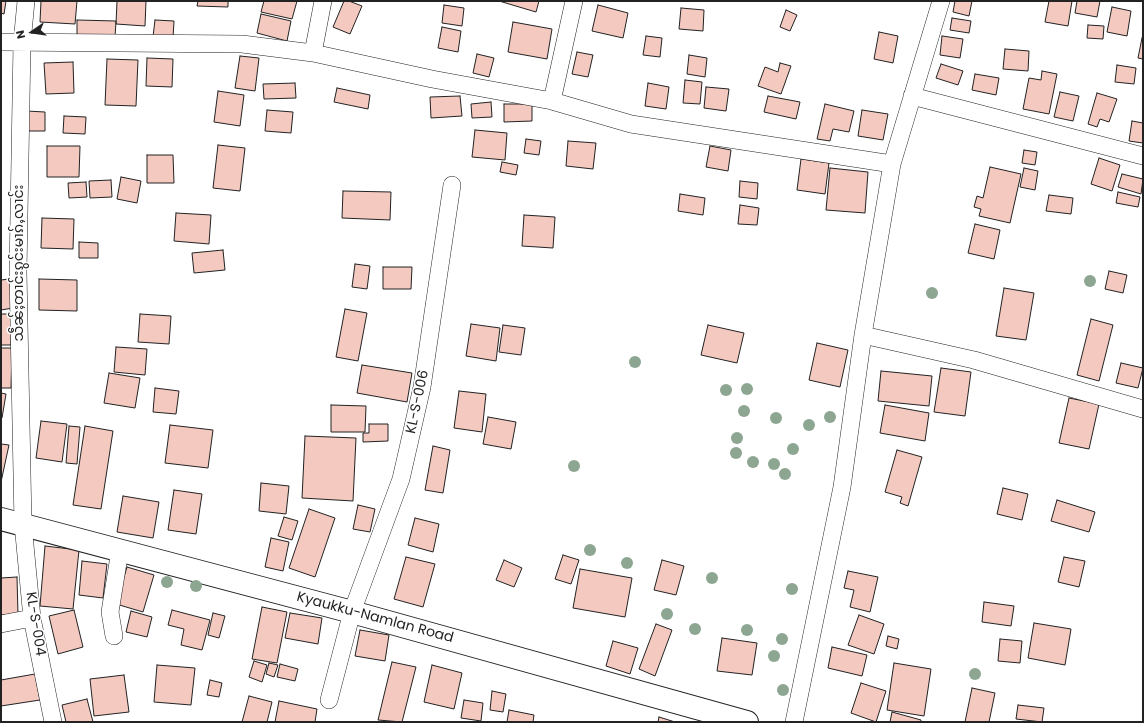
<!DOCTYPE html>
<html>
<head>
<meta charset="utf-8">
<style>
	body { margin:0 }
	#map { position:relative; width:1144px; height:723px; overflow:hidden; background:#fff; font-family:Poppins,sans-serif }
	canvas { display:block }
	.frame { position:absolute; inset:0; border:2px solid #222; pointer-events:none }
	.north { position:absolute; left:12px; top:12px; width:40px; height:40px; -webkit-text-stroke:3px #fff; paint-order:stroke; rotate:257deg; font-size:11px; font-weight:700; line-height:16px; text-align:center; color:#222 }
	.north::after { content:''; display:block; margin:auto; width:14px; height:18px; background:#222; clip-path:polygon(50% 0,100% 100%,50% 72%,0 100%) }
</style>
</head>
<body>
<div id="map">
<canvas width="1144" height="723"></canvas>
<div class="frame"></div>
<div class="north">N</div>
</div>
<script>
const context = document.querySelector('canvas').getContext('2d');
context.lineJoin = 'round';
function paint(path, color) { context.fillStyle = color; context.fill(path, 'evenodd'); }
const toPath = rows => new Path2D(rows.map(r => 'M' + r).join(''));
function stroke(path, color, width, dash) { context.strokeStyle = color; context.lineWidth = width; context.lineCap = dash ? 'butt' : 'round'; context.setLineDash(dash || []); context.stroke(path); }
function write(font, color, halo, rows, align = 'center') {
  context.font = font + ' Poppins,"Noto Sans Myanmar",sans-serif'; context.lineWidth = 3; context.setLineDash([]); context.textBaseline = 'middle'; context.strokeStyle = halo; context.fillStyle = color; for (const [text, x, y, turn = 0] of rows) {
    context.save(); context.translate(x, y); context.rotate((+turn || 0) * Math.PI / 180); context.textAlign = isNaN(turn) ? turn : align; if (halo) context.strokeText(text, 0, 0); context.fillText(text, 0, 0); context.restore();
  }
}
const building = toPath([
	[1,1,6,1,4,14,1,13,1,1],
	[41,1,77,1,75,24,40,22,41,1],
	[117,1,146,1,145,26,116,24,117,1],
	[198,1,228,1,228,7,197,6,198,1],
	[264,1,297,1,292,19,261,12,264,1],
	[344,1,349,1,362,6,350,34,333,27,344,1],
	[499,1,539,1,536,12,499,1],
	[955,1,972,1,969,16,953,12,955,1],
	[1049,1,1072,1,1068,26,1045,22,1049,1],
	[1077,1,1100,1,1097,17,1075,13,1077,1],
	[444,5,464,8,462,26,442,23,444,5],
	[598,5,628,13,623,38,592,31,598,5],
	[1112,7,1131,11,1127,36,1107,32,1112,7],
	[681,8,704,10,703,31,679,29,681,8],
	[786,10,797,15,790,31,780,27,786,10],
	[261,14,291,21,287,41,257,33,261,14],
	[952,18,971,21,969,33,950,30,952,18],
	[77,20,116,21,115,37,77,36,77,20],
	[155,20,174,21,173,38,153,37,155,20],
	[513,22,552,29,547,59,508,52,513,22],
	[1088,25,1104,26,1103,39,1087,38,1088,25],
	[442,27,461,31,458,52,438,48,442,27],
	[879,32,898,36,893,63,874,59,879,32],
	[646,36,662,38,660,57,643,55,646,36],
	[942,36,963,39,960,58,940,55,942,36],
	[1142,38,1143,39,1143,59,1138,58,1142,38],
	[1005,49,1029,51,1028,71,1003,69,1005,49],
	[577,52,593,55,588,77,572,74,577,52],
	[477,54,494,58,489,77,473,73,477,54],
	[689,55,707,58,705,77,687,74,689,55],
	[240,56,259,58,255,91,235,88,240,56],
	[147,58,173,59,172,87,146,86,147,58],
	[107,59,138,60,136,106,105,105,107,59],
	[73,62,74,93,46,94,44,63,73,62],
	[780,63,791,66,781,94,758,86,765,67,778,72,780,63],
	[941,64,963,71,958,85,936,78,941,64],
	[1117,65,1136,68,1134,84,1115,82,1117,65],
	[1042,71,1057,74,1049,114,1023,109,1029,78,1041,80,1042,71],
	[975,74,999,78,996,95,972,90,975,74],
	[685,80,702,82,700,104,683,103,685,80],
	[295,83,296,98,264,99,263,84,295,83],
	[648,83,669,87,666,109,645,106,648,83],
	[706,87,729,89,726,111,704,108,706,87],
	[337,88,370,95,368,109,334,102,337,88],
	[218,91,244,95,240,126,214,122,218,91],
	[1060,92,1079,96,1073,121,1054,117,1060,92],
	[1097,93,1117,99,1109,122,1100,119,1097,127,1088,124,1097,93],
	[460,96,462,116,431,118,430,97,460,96],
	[768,96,800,102,796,119,764,112,768,96],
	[491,102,492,117,472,118,471,104,491,102],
	[504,104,532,104,532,121,504,122,504,104],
	[825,104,854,111,849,132,833,129,830,141,817,139,825,104],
	[267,110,293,112,291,133,265,131,267,110],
	[862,110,888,114,883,140,858,136,862,110],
	[26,111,45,112,45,131,25,131,26,111],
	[64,116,86,117,85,134,63,133,64,116],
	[1132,121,1143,123,1143,143,1129,141,1132,121],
	[475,130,507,133,505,160,472,157,475,130],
	[526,139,541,141,539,155,524,153,526,139],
	[568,141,596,143,593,169,566,166,568,141],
	[218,145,245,148,240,191,213,188,218,145],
	[47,146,80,146,79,177,47,177,47,146],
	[710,146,731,150,728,171,706,167,710,146],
	[1024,150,1037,152,1035,165,1022,163,1024,150],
	[147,155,173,155,174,183,147,183,147,155],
	[1099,158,1120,165,1112,191,1091,184,1099,158],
	[801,159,829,163,825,194,797,190,801,159],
	[502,162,518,165,516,175,500,172,502,162],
	[990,167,1021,174,1010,223,979,216,981,209,974,207,977,196,983,198,990,167],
	[830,168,868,172,865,213,826,210,830,168],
	[1024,168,1038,171,1035,190,1020,187,1024,168],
	[1122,174,1143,179,1141,194,1118,187,1122,174],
	[121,177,141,181,137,203,117,199,121,177],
	[111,180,112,197,90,198,89,181,111,180],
	[740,181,758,183,757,199,739,197,740,181],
	[86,182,87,197,69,198,68,183,86,182],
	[343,191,391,192,390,220,342,218,343,191],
	[1118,192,1140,197,1138,207,1116,203,1118,192],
	[680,194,705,198,703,215,678,211,680,194],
	[1049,195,1073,198,1071,214,1046,211,1049,195],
	[740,205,759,208,757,225,738,224,740,205],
	[176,213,211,215,209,244,174,241,176,213],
	[524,215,555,217,553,248,522,246,524,215],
	[42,218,74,219,73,249,41,248,42,218],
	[975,224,1000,230,994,259,968,253,975,224],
	[79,242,98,243,98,258,79,258,79,242],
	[223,250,225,270,194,273,192,253,223,250],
	[355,264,370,266,367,289,352,287,355,264],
	[383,267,412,267,411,289,383,289,383,267],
	[1109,271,1127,275,1123,293,1105,289,1109,271],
	[9,279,13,308,1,310,1,280,9,279],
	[39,279,77,280,77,311,39,310,39,279],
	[1004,288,1034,293,1026,340,996,336,1004,288],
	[345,309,367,313,358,361,336,357,345,309],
	[1,314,11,314,11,345,1,345,1,314],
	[140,314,171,316,169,344,138,342,140,314],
	[1091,319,1113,325,1099,381,1077,375,1091,319],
	[471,324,500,328,496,361,466,356,471,324],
	[503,325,525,328,521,355,499,352,503,325],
	[708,325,744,333,737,363,701,355,708,325],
	[817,343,848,350,840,387,809,380,817,343],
	[116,347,147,349,145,375,114,372,116,347],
	[1,348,12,348,11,388,1,388,1,348],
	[1121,363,1143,368,1138,388,1116,383,1121,363],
	[362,365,412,373,407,402,357,393,362,365],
	[941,368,971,372,965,416,934,412,941,368],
	[881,371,932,376,929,406,878,401,881,371],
	[109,373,140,378,135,408,104,403,109,373],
	[155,388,179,391,176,414,153,412,155,388],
	[459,391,486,394,482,432,454,428,459,391],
	[1,393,6,394,2,418,1,418,1,393],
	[1069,398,1099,404,1089,449,1059,443,1069,398],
	[331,405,366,406,365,432,331,432,331,405],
	[885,405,929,413,925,441,880,433,885,405],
	[488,417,516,422,511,449,483,444,488,417],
	[41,421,67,424,62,462,36,458,41,421],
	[369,424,388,424,388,441,363,442,363,433,369,433,369,424],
	[170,425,213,430,208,468,165,463,170,425],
	[69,426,80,427,77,464,66,463,69,426],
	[85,426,113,431,101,509,73,505,85,426],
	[305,436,356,438,353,501,302,498,305,436],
	[1,444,9,445,1,482,1,444],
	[433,446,450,450,443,493,425,490,433,446],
	[897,450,922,457,908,506,900,503,902,497,885,492,897,450],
	[261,483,289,486,286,514,259,511,261,483],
	[1003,488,1028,494,1022,520,997,514,1003,488],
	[174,490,202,494,196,534,168,530,174,490],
	[123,496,159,502,153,538,117,532,123,496],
	[1057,500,1095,512,1089,532,1051,521,1057,500],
	[358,505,375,509,370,532,353,529,358,505],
	[309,509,335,518,315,577,289,568,309,509],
	[284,517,298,521,292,540,278,536,284,517],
	[415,518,439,524,433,552,408,545,415,518],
	[271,538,289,542,283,571,265,567,271,538],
	[45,546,79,550,73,609,40,606,45,546],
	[563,555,579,560,571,584,555,579,563,555],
	[406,557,435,564,423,607,394,599,406,557],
	[1064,557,1085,561,1079,587,1058,582,1064,557],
	[504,560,522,568,514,587,496,580,504,560],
	[662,560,684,566,676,595,654,590,662,560],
	[82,561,107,564,103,598,79,595,82,561],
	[127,567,154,575,143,612,116,604,127,567],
	[580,569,632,578,625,617,573,608,580,569],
	[848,571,878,577,870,612,850,607,854,590,844,588,848,571],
	[17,577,18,615,1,615,1,578,17,577],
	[984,602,1014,606,1011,626,982,622,984,602],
	[262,607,287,612,277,663,252,659,262,607],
	[74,610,83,647,58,654,49,616,74,610],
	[172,610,210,620,202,650,181,645,184,629,168,625,172,610],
	[131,611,152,617,147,637,126,632,131,611],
	[213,613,225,616,219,638,208,635,213,613],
	[290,613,322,618,318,644,285,638,290,613],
	[859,615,884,624,874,654,848,645,859,615],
	[1034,623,1071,629,1065,665,1028,658,1034,623],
	[656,624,672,630,655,676,639,669,656,624],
	[360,630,389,635,385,661,355,656,360,630],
	[888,636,899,639,897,649,886,646,888,636],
	[722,638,757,643,752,675,717,671,722,638],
	[1000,639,1022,641,1020,663,998,661,1000,639],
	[613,641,638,648,630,674,606,666,613,641],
	[832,647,867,655,862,676,828,668,832,647],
	[254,661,267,665,262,682,249,677,254,661],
	[392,662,416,667,402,722,378,720,392,662],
	[269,663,278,665,274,677,266,674,269,663],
	[894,663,931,669,924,716,887,710,894,663],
	[280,664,298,669,295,681,277,677,280,664],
	[157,665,195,668,191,705,154,702,157,665],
	[432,665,462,673,454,709,424,702,432,665],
	[35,674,40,700,1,706,1,680,35,674],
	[124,675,129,712,94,716,90,679,124,675],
	[210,680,222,683,219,697,207,695,210,680],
	[861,683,886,691,876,722,851,713,861,683],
	[972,688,995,693,989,722,965,722,972,688],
	[492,691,506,694,503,712,490,710,492,691],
	[249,696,272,702,267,722,242,722,249,696],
	[87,699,93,722,66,722,62,705,87,699],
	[464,700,483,703,481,721,461,718,464,700],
	[279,701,317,709,315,722,275,722,279,701],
	[1018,705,1044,708,1042,722,1016,719,1018,705],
	[509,710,534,715,533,722,507,722,509,710],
	[892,712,921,720,921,722,890,722,892,712],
	[659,717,675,722,658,722,659,717]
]);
paint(building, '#f3c9c0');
stroke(building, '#222', 1);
const street = toPath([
	[26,1,22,43,18,272,23,524,32,618,53,722],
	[1,42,242,44,313,53,432,79,552,101,631,124,892,164],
	[313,53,323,1],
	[912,96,1143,156],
	[552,101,574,1],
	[863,335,974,360,1143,409],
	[1,624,32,618],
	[114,636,110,612,120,550],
	[329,700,352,612,401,479,422,387,452,185],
	[794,722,842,487,863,335,892,164,941,1]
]);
const secondary = toPath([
	[1,519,352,612,747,722]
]);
stroke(street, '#222', 18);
stroke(secondary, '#222', 24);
stroke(street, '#fff', 17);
stroke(secondary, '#fff', 22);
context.fillStyle = '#8da692';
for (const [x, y] of [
	[1090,281],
	[932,293],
	[635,362],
	[747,389],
	[726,390],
	[744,411],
	[830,417],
	[776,418],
	[809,425],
	[737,438],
	[793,449],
	[736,453],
	[753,462],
	[774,464],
	[574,466],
	[785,474],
	[590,550],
	[627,563],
	[712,578],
	[167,582],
	[196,586],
	[792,589],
	[667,614],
	[695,629],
	[747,630],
	[782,639],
	[774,656],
	[975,674],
	[783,690]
]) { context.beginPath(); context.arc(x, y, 6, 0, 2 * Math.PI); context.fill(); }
write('14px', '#222', '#fff', [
	["သဵၼ်ႈတၢင်းၵွင်းမၢၵ်ႇလၢင်း",19,263,-90],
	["KL-S-006",418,402,-78],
	["Kyaukku-Namlan Road",375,618,15],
	["KL-S-004",35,624,81]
]);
</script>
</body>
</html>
